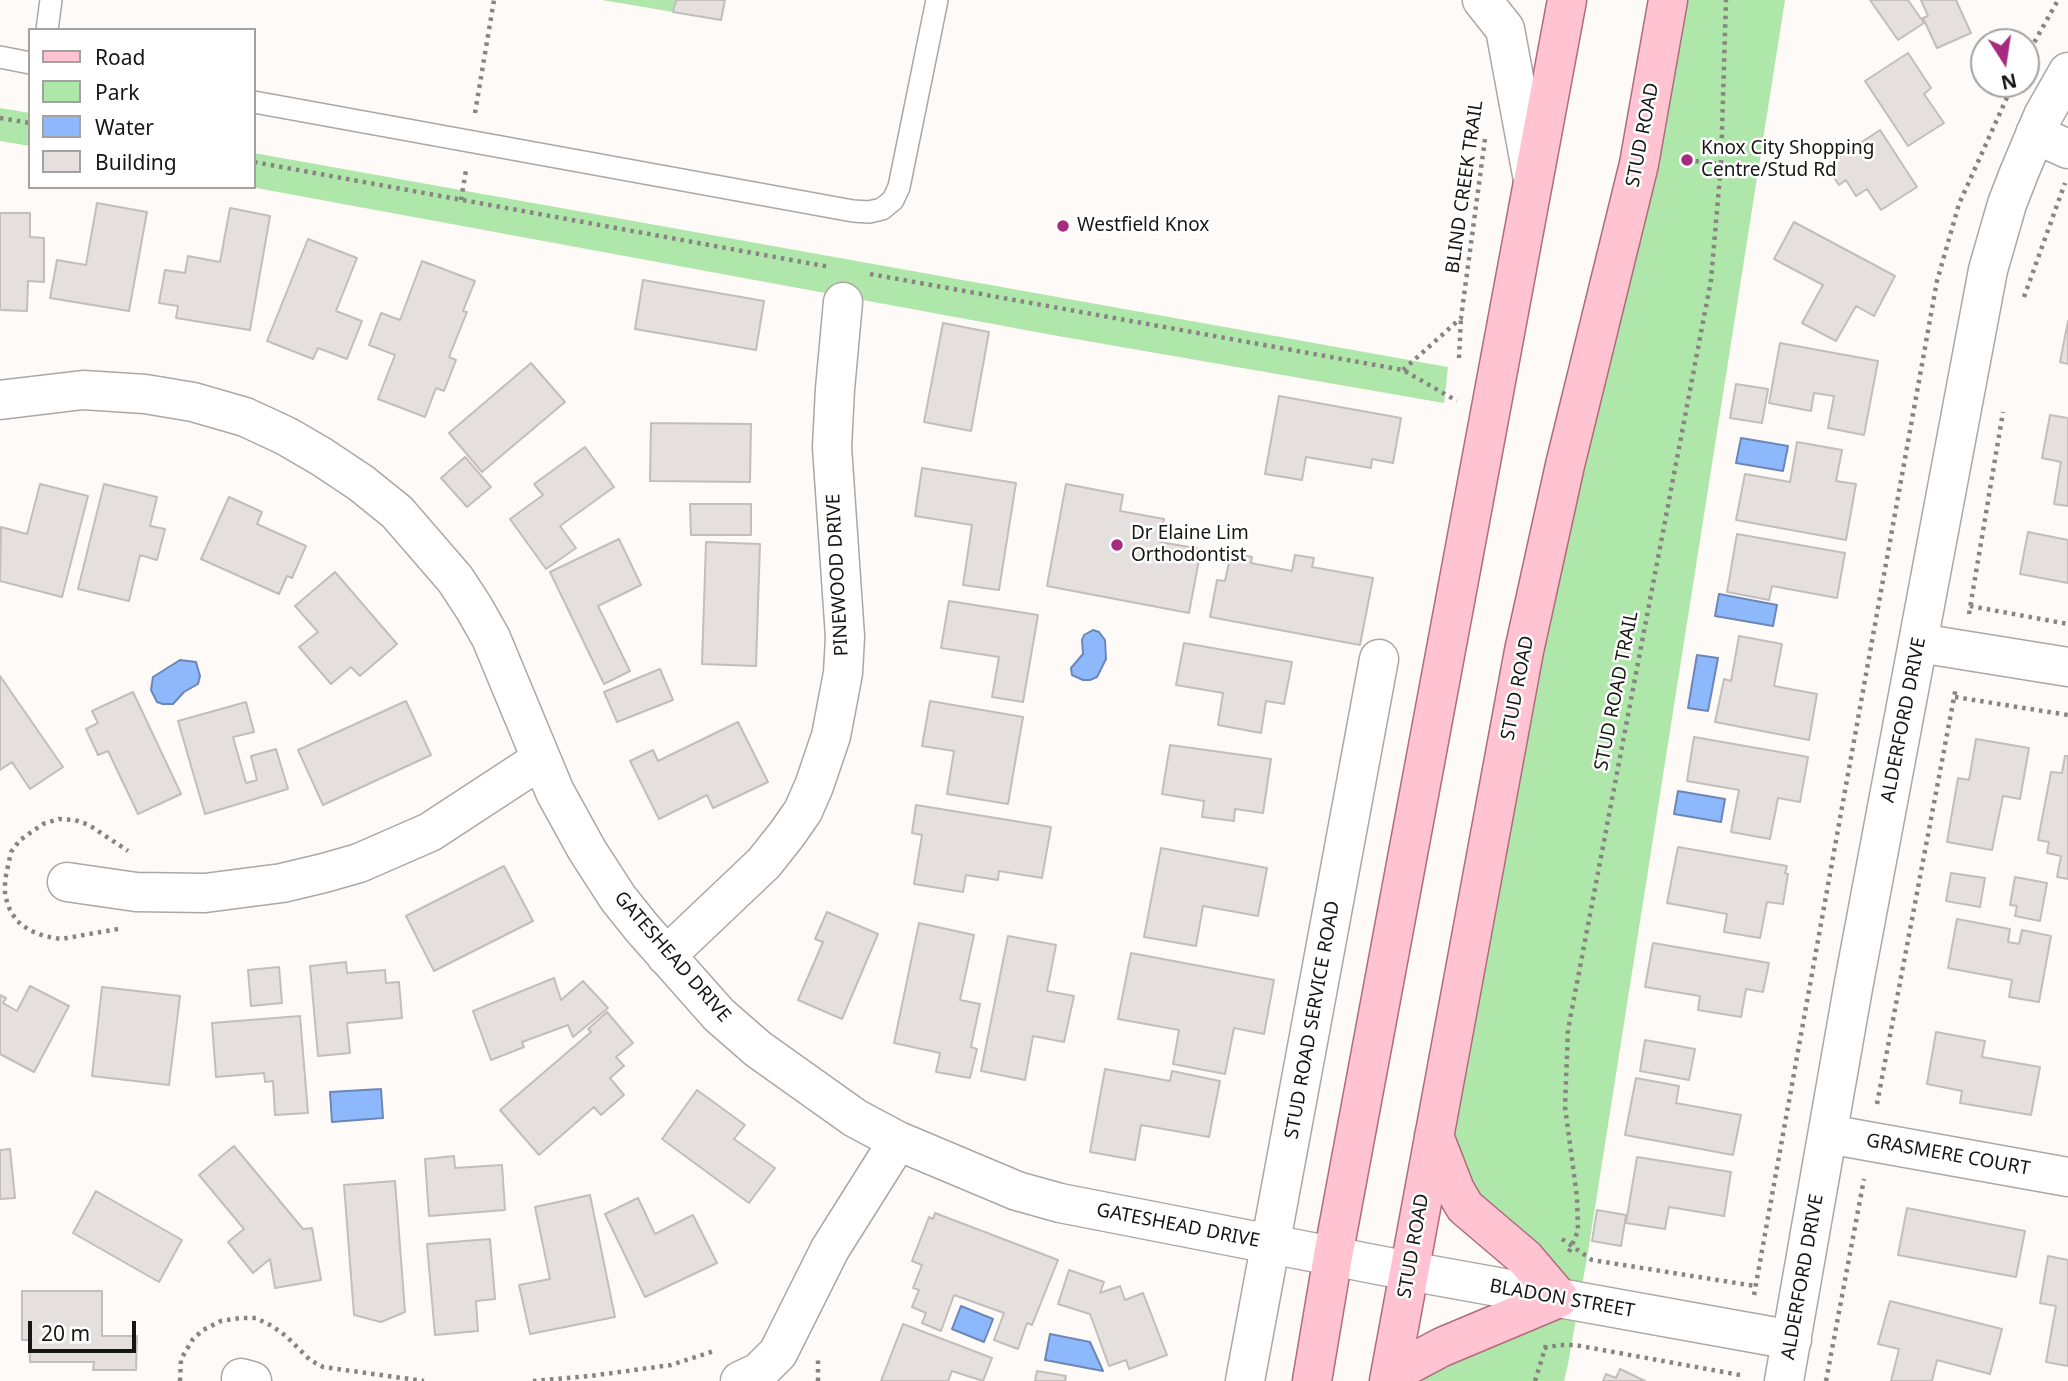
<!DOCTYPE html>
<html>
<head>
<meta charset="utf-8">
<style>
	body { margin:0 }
	#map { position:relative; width:2068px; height:1381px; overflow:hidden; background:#fefaf7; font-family:"Noto Sans",sans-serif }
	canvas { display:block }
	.legend { position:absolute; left:28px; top:28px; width:228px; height:161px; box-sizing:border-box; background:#fff; border:2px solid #a3a2a1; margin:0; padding:9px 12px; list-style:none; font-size:21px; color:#181615 }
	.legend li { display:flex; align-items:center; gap:14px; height:35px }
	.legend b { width:35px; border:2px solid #a3a2a1 }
	.north { position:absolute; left:1970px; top:28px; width:70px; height:70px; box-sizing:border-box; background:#fff; border:2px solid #a3a2a1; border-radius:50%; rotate:168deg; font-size:19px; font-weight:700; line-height:28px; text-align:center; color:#181615 }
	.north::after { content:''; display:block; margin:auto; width:24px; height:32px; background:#a72b7e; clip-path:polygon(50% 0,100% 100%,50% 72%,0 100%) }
	.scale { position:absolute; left:28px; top:1321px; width:108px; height:32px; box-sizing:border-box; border:4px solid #181615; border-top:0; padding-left:9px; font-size:21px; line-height:24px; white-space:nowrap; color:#181615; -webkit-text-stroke:5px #fff; paint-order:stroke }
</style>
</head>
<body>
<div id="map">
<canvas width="2068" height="1381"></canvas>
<ul class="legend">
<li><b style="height:9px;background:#ffc3d2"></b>Road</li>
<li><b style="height:19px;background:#afe7ab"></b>Park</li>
<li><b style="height:19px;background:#8eb8fc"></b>Water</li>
<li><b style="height:19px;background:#e5e0dd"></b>Building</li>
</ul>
<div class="north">N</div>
<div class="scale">20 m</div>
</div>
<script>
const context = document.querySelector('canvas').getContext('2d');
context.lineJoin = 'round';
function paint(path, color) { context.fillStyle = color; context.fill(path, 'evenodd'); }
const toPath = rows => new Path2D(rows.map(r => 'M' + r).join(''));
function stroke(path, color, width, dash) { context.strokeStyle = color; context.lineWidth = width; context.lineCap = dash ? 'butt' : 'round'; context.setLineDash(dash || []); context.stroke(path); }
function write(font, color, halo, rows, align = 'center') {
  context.font = font + ' "Noto Sans",sans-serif'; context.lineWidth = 5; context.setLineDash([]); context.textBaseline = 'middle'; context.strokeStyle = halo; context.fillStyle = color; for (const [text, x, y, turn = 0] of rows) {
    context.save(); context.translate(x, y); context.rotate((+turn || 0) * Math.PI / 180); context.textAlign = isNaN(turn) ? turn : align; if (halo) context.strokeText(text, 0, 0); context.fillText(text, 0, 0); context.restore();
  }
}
paint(toPath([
	[602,0,676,0,673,12],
	[1668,0,1785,0,1588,1252,1568,1364,1564,1381,1389,1381,1558,1298,1434,1136],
	[0,108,30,113,30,146,0,141],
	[254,153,1448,367,1444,403,1058,336,251,187,254,187]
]), '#afe7ab');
const water = toPath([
	[1741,438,1788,446,1783,471,1736,463,1741,438],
	[1719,594,1777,605,1773,626,1715,616,1719,594],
	[1093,630,1099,632,1105,640,1106,659,1097,677,1090,680,1083,680,1072,675,1071,668,1083,654,1082,640,1084,635,1093,630],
	[1697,655,1718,658,1708,711,1688,708,1697,655],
	[180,660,196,662,200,676,198,684,184,692,173,704,163,704,157,702,151,690,153,677,180,660],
	[1678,791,1725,799,1721,822,1674,814,1678,791],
	[381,1089,383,1118,332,1122,330,1092,381,1089],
	[961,1306,993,1319,984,1342,952,1329,961,1306],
	[1050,1334,1090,1342,1103,1371,1045,1360,1050,1334]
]);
paint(water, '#8eb8fc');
stroke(water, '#6b87b7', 2);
const building = toPath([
	[676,0,725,0,721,20,673,12,676,0],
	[1870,0,1908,0,1924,23,1898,40,1870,0],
	[1921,0,1956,0,1971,33,1937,48,1923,18,1928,16,1921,0],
	[1908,53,1931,88,1924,94,1944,123,1908,146,1865,81,1908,53],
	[1880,130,1917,187,1881,210,1867,189,1856,196,1846,180,1839,185,1826,166,1880,130],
	[97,203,147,212,129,311,50,298,57,260,86,265,97,203],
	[230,208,270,216,250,330,176,318,178,306,159,303,165,270,185,273,188,256,220,262,230,208],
	[0,213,30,213,30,237,44,238,44,282,28,281,27,311,0,310,0,213],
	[1794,222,1895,276,1874,316,1856,306,1836,341,1802,323,1823,285,1774,259,1794,222],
	[308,239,357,258,336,311,362,321,347,359,318,348,313,359,267,341,308,239],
	[422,261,475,281,463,311,467,312,449,357,456,360,444,391,436,388,425,417,378,399,395,355,369,345,381,313,400,320,422,261],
	[643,280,764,301,756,350,635,329,643,280],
	[2068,321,2068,364,2060,362,2068,321],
	[943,323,989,332,971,431,924,422,943,323],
	[1780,343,1878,361,1864,435,1828,428,1834,396,1814,393,1811,411,1769,403,1780,343],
	[531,363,565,402,482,472,449,433,531,363],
	[1736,384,1768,389,1762,423,1730,418,1736,384],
	[1279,396,1401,418,1393,463,1372,459,1371,468,1306,457,1302,480,1265,474,1279,396],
	[2050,415,2068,418,2068,506,2054,504,2061,462,2042,458,2050,415],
	[651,423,751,424,750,482,650,481,651,423],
	[1797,442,1842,450,1836,481,1856,484,1846,540,1736,520,1745,474,1790,482,1797,442],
	[585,447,614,487,560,526,576,548,546,569,510,519,543,495,534,484,585,447],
	[465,457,491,487,467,507,441,478,465,457],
	[922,468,1016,483,999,590,963,585,972,525,915,516,922,468],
	[40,484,88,496,62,597,0,581,1,527,27,534,40,484],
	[104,484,157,497,150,526,165,529,157,560,140,555,129,601,78,589,104,484],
	[1066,484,1123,495,1120,511,1164,519,1160,542,1201,549,1189,613,1047,586,1066,484],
	[229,497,262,512,257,524,306,546,292,578,287,576,279,594,201,559,229,497],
	[690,504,751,504,751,535,691,535,690,504],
	[2028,532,2068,540,2068,583,2020,574,2028,532],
	[1737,534,1845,553,1837,598,1772,586,1769,600,1727,592,1737,534],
	[619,539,641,585,598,606,630,671,604,684,550,572,619,539],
	[706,542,760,544,756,666,702,664,706,542],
	[1231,553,1252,557,1251,563,1292,571,1295,555,1314,558,1312,567,1373,578,1360,645,1210,617,1217,580,1225,581,1231,553],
	[335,572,397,644,360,676,351,667,331,684,299,647,318,632,295,606,335,572],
	[949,601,1038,615,1023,702,992,697,999,657,941,648,949,601],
	[1739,636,1782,644,1774,686,1817,694,1809,740,1715,722,1724,679,1731,681,1739,636],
	[1184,643,1292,662,1284,704,1266,701,1261,733,1218,725,1223,693,1176,685,1184,643],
	[660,669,673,700,617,722,604,692,660,669],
	[0,676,63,767,30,789,12,762,0,770,0,676],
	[133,692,181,794,138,814,108,751,98,755,86,729,98,723,92,711,133,692],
	[406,701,431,755,323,805,298,750,406,701],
	[930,701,1023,717,1008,804,947,794,954,751,922,746,930,701],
	[246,702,254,732,233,737,246,783,257,780,251,756,276,749,288,789,205,814,178,721,246,702],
	[738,722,768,782,713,808,707,795,659,819,630,761,653,750,658,761,738,722],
	[1694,737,1808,757,1800,802,1778,798,1770,839,1731,832,1739,790,1687,781,1694,737],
	[1976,739,2029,748,2020,799,2003,796,1992,850,1947,842,1958,778,1969,780,1976,739],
	[1170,745,1271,759,1263,813,1235,809,1234,821,1202,817,1204,801,1162,794,1170,745],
	[2065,756,2068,756,2068,879,2057,877,2061,856,2047,853,2049,842,2038,840,2051,772,2062,773,2065,756],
	[916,805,1051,827,1042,878,999,871,998,880,966,875,963,892,914,884,922,835,912,833,916,805],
	[1678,847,1787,866,1785,873,1788,874,1783,904,1767,902,1760,938,1724,932,1727,914,1667,903,1678,847],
	[1161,848,1267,868,1258,916,1203,906,1196,946,1144,937,1161,848],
	[504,866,533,921,434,971,406,916,504,866],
	[1951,873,1985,878,1980,907,1946,901,1951,873],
	[2015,877,2047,883,2040,921,2015,916,2017,906,2010,905,2015,877],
	[827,912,878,934,842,1019,798,1000,823,942,815,939,827,912],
	[1957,919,2010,929,2008,942,2019,944,2022,930,2051,936,2039,1002,2009,997,2012,980,1948,968,1957,919],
	[919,923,974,935,960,1000,980,1004,971,1047,977,1049,970,1078,936,1072,940,1053,894,1043,919,923],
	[1008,936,1056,945,1047,991,1074,996,1064,1042,1033,1036,1025,1080,981,1071,1008,936],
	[1653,943,1769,963,1763,992,1746,989,1741,1017,1698,1010,1700,996,1645,987,1653,943],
	[1131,953,1274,980,1264,1034,1234,1028,1225,1074,1173,1064,1179,1030,1118,1019,1131,953],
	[346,962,347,973,385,970,386,983,399,982,402,1018,347,1023,350,1053,318,1056,310,966,346,962],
	[279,967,282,1003,251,1006,248,970,279,967],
	[554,978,561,1000,583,981,608,1008,573,1037,568,1025,522,1042,524,1047,491,1060,473,1011,554,978],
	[30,986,69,1006,34,1072,0,1054,0,995,6,998,3,1003,17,1011,30,986],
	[102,987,180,996,169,1085,92,1076,102,987],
	[607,1012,633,1043,616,1057,624,1066,610,1078,624,1095,601,1115,594,1107,539,1155,500,1110,591,1032,588,1029,607,1012],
	[300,1016,308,1113,275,1115,273,1081,265,1082,264,1073,216,1077,212,1023,300,1016],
	[1936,1032,1985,1041,1982,1057,2040,1067,2031,1115,1960,1103,1962,1091,1927,1084,1936,1032],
	[1645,1040,1695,1049,1689,1080,1640,1071,1645,1040],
	[1105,1069,1170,1081,1172,1071,1220,1081,1209,1137,1141,1125,1135,1160,1090,1152,1105,1069],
	[1636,1078,1679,1086,1676,1103,1741,1115,1733,1155,1625,1135,1636,1078],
	[697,1090,745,1125,734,1139,775,1168,749,1203,662,1139,697,1090],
	[234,1146,303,1229,312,1228,321,1280,275,1288,270,1259,253,1273,228,1242,244,1229,199,1175,234,1146],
	[10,1149,15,1198,0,1199,0,1150,10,1149],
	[454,1156,455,1168,502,1165,505,1210,429,1216,425,1159,454,1156],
	[1637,1157,1731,1172,1724,1216,1669,1207,1665,1229,1626,1223,1637,1157],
	[395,1181,405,1312,381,1322,354,1315,344,1185,395,1181],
	[96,1191,182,1240,159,1282,73,1233,96,1191],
	[590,1195,615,1317,530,1334,519,1285,550,1279,535,1207,590,1195],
	[638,1198,655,1234,693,1215,717,1263,645,1297,605,1214,638,1198],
	[1907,1208,2025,1231,2016,1277,1898,1255,1907,1208],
	[1597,1210,1626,1215,1621,1246,1592,1241,1597,1210],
	[935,1213,1058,1260,1032,1325,1027,1323,1018,1349,994,1340,1004,1313,954,1295,941,1331,922,1323,926,1313,912,1307,919,1290,913,1288,922,1265,912,1261,929,1217,933,1219,935,1213],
	[490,1239,495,1299,476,1301,478,1331,435,1335,427,1244,490,1239],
	[2048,1256,2068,1260,2068,1366,2046,1362,2056,1306,2040,1303,2048,1256],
	[1069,1270,1104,1282,1100,1293,1120,1286,1125,1300,1143,1293,1167,1355,1129,1369,1126,1360,1109,1366,1090,1314,1058,1304,1069,1270],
	[22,1291,102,1291,102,1336,137,1336,136,1370,93,1370,94,1362,30,1362,30,1340,22,1340,22,1291],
	[1890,1301,2002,1329,1990,1374,1937,1360,1932,1381,1891,1381,1899,1349,1878,1344,1890,1301],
	[903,1324,992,1358,983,1381,952,1371,948,1381,881,1381,903,1324],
	[1620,1369,1645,1381,1603,1381,1606,1374,1616,1378,1620,1369],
	[1037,1371,1066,1376,1065,1381,1035,1381,1037,1371]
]);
paint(building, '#e5e0dd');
stroke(building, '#c3bdbb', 2);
const lane = toPath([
	[47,30,51,0],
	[0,57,30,63],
	[254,102,853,211,869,212,882,209,893,200,899,187,937,0]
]);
const street = toPath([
	[1482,0,1505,29,1533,180],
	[2035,134,2068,149],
	[0,400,83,390,145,394,193,402,245,417,286,436,322,457,361,483,397,512,455,579,474,608,491,638,555,792,587,850,618,898,642,928,719,1015,758,1049,855,1118,898,1141,1017,1191,1060,1203,1409,1271,1792,1340],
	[1919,643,2068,667],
	[67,882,136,892,205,893,282,883,324,873,359,863,430,832,540,760],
	[666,956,764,863,787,834,803,811,814,786,831,736,843,673,845,637,832,447,835,389,843,302],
	[1828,1134,2068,1177],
	[241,1378,252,1381],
	[740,1381,759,1372,778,1353,830,1249,898,1141],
	[1245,1381,1379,659],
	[1784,1381,1853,988,1988,270,2007,204,2019,173,2043,116,2068,72]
]);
const primary = toPath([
	[1391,1374,1442,1347,1559,1298,1525,1258,1465,1207,1455,1190,1434,1136],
	[1312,1381,1333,1256,1567,0],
	[1389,1381,1524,651,1565,465,1639,164,1668,0]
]);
stroke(lane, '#aca7a4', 24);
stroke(street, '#aca7a4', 41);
stroke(primary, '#ae6c7c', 41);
stroke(toPath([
	[2026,57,2058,0],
	[475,113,494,0],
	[0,118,30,123],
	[1687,160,1721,164],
	[254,162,830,267],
	[461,200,466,170],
	[870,274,1403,370,1457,401],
	[2024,297,2065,183],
	[1459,358,1461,318],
	[1403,370,1461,318,1485,139],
	[1970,606,2068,624],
	[1969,614,2003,412],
	[1955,697,2068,715],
	[118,929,61,939,44,936,29,930,17,921,10,910,5,896,5,880,11,852,20,840,43,824,59,819,75,820,89,825,128,851],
	[1877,1104,1956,687],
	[1562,1239,1592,1260,1755,1286],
	[1569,1252,1578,1231,1577,1197,1565,1107,1568,1030,1711,280,1721,164,1726,0],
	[1754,1295,1937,281,1959,204,2013,84],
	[1544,1348,1559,1345,1575,1345,1740,1375],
	[180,1381,181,1359,193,1339,203,1330,221,1321,241,1318,256,1318,272,1326,286,1336,310,1360,323,1367,424,1381],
	[533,1381,590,1376,671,1365,714,1351],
	[818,1381,818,1360],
	[1535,1381,1547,1342],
	[1826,1381,1864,1179]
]), '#878482', 4.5, [3.5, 5]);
stroke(lane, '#fff', 21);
stroke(street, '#fff', 38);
stroke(primary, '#ffc3d2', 38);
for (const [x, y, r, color] of [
	[1687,160,7,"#a72b7e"],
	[1063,226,7,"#a72b7e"],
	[1117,545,7,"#a72b7e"]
]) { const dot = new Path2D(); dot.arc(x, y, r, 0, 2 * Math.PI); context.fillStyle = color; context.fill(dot); stroke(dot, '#fff', 2.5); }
write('19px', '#181615', '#fff', [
	["STUD ROAD",1643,135,-79],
	["BLIND CREEK TRAIL",1465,187,-82],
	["PINEWOOD DRIVE",838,575,-93],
	["STUD ROAD",1518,688,-79],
	["STUD ROAD TRAIL",1617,691,-79],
	["ALDERFORD DRIVE",1904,720,-79],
	["GATESHEAD DRIVE",672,957,49],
	["STUD ROAD SERVICE ROAD",1313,1020,-80],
	["GRASMERE COURT",1948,1155,10],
	["GATESHEAD DRIVE",1178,1226,11],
	["STUD ROAD",1414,1246,-80],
	["ALDERFORD DRIVE",1803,1277,-80],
	["BLADON STREET",1562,1299,10]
]);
write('19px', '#181615', '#fff', [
	["Knox City Shopping",1701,149],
	["Centre/Stud Rd",1701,171],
	["Westfield Knox",1077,226],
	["Dr Elaine Lim",1131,534],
	["Orthodontist",1131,556]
], 'left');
</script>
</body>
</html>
